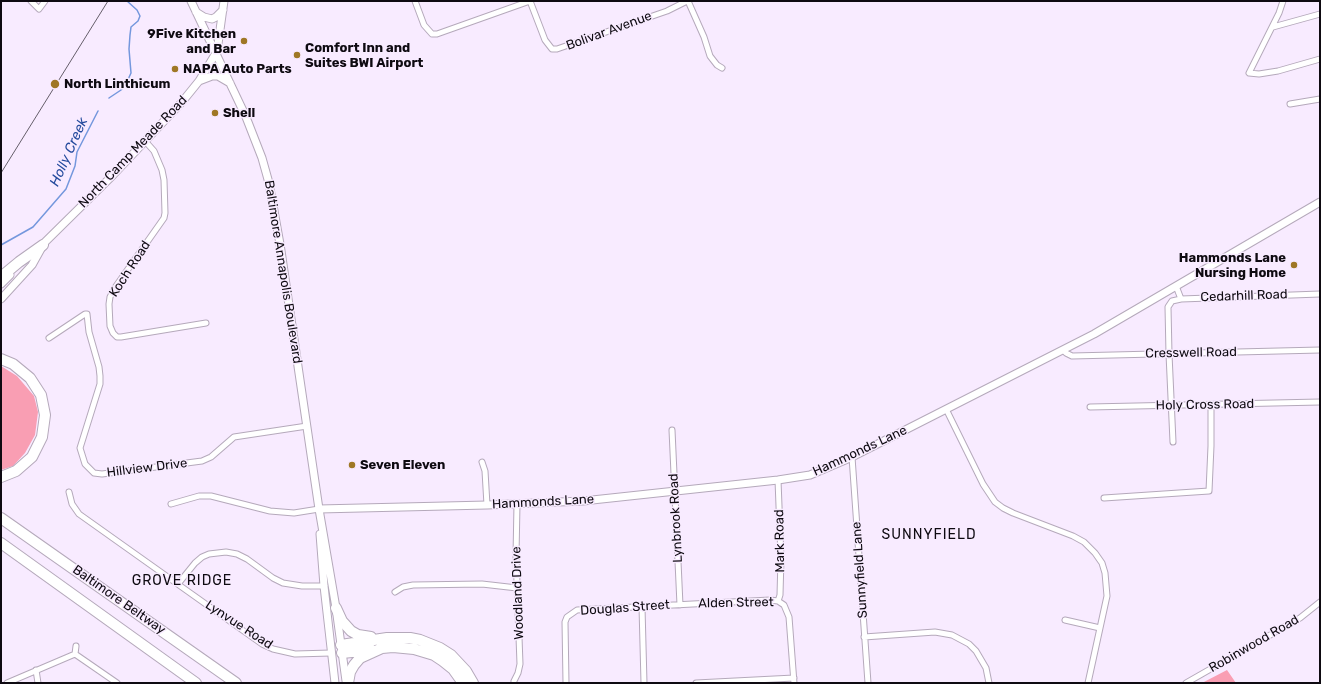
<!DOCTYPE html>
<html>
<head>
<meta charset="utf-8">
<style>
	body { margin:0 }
	#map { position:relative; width:1321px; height:684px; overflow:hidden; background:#f8ebff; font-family:Rubik,sans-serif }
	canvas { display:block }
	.frame { position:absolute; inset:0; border:2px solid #0e0a11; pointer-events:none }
</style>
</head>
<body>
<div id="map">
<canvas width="1321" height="684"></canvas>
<div class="frame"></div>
</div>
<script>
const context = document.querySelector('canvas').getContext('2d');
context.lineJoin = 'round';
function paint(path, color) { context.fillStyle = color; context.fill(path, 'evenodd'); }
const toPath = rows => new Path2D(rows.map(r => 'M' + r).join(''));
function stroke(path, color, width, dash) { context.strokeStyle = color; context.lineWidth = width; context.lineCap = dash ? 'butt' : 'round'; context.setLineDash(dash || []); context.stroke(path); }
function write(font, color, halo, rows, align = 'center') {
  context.font = font + ' Rubik,sans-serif'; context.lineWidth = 3; context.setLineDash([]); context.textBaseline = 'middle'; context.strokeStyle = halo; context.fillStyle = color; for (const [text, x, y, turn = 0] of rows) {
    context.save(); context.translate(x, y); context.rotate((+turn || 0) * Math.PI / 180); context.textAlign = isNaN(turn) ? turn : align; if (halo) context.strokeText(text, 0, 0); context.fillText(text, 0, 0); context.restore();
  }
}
paint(toPath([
	[1,366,17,376,34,396,38,412,35,435,25,453,13,466,1,470],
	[1227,670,1236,683,1202,683]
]), '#f99eb3');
stroke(toPath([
	[109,98,121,90,126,84,131,73,129,49,130,35,131,27,138,21,140,16,137,10,127,1],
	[1,245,33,227,66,189,75,166,77,152,98,111]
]), '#7497dd', 1.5);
const minor = toPath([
	[31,1,39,9,45,1],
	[415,1,424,25,432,34,437,34,530,1,545,40,552,49,557,49,667,11,687,1],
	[688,1,704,37,710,56,717,65,722,68],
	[1283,1,1279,13,1249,73,1259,74,1278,71,1320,59],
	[1273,27,1320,14],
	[1290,104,1320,99],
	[145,141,154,151,162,170,164,180,165,213,164,218,114,289,110,297,109,304,110,326,113,333,117,337,121,337,206,323],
	[1176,286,1181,299,1320,294],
	[49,338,85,314,87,314,89,332,99,367,100,376,100,384,80,448,85,464,94,473,102,474,202,461,211,457,234,437,307,426],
	[1063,350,1066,353,1072,356,1320,350],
	[1090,407,1320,402],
	[946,409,983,484,995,502,1003,508,1013,513,1073,536,1084,542,1095,553,1102,563,1105,573,1107,596,1088,683],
	[672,430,680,605],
	[1173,442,1169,354,1168,307,1172,301,1181,299],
	[852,457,868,683],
	[482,462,485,471,487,505],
	[778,480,781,558,780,595,778,601],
	[69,492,72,504,79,514,262,644,273,649,295,654,331,653],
	[1104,498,1209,491,1211,446,1211,405],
	[171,504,199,496,211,496,270,511,294,513,319,509],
	[178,584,195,563,202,557,209,554,226,552,237,554,247,559,273,578,283,583,302,586,324,586],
	[395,592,403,587,413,585,482,584,517,588],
	[642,607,644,683],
	[1065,620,1100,628],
	[864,637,935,632,952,635,969,644,976,651,986,668,989,683],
	[75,654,76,646],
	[36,670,38,683],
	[514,681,518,673,520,664,516,556,517,504],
	[7,683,75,654,117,683],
	[566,683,565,622,567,617,577,610,770,600,778,601,784,605,789,617,794,683],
	[696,683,794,678],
	[1186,683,1300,618,1320,602]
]);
const tertiary = toPath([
	[319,509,487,505,583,501,778,480,810,475,852,457,1094,334,1320,202]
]);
const secondary = toPath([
	[191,1,246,117,262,158,269,183,280,244,319,509,336,608,346,681],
	[196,12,204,17,212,19,216,17,223,10],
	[199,81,212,76,218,76,230,83],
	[40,247,113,175,182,102,199,81,216,53,218,44,224,1],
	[1,284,10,275],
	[1,299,32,265,42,247],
	[320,534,324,586,335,683]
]);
const motorway = toPath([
	[1,277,19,262,43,245],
	[1,359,13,364,30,378,41,395,45,415,42,437,32,457,16,471,1,477],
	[1,518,236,683],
	[1,543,196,683],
	[336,608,342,621,351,631,358,635,371,637],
	[341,645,387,638,410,638,420,640,440,648,451,655,466,671,473,683],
	[342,653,372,650],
	[348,683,350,672,354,665,360,658,382,648,393,647,414,649,434,655,443,661,453,669,463,683]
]);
stroke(minor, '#b5a9bb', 7);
stroke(tertiary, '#b5a9bb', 9);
stroke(secondary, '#b5a9bb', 9);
stroke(motorway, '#b5a9bb', 12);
stroke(minor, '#fff', 5);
stroke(tertiary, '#fff', 7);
stroke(secondary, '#fff', 7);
stroke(motorway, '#fff', 10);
stroke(toPath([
	[1,173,108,1]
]), '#655e6a', 1);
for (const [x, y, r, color] of [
	[244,41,4,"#9f7725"],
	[297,55,4,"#9f7725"],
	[175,69,4,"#9f7725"],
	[55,84,5,"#9f7725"],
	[215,113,4,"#9f7725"],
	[1294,265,4,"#9f7725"],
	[352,465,4,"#9f7725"]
]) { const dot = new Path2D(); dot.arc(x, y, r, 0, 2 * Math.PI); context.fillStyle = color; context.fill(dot); stroke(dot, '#f8ebff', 1.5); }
write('13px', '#0e0a11', '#f8ebff', [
	["Bolivar Avenue",609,31,-20],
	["North Camp Meade Road",133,152,-46],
	["Koch Road",130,269,-57],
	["Baltimore Annapolis Boulevard",283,272,81],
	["Cedarhill Road",1244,296,-2],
	["Cresswell Road",1191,353,-1],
	["Holy Cross Road",1205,405,-1],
	["Hammonds Lane",860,451,-25],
	["Hillview Drive",147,468,-7],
	["Hammonds Lane",543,502,-3],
	["Lynbrook Road",676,518,-93],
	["Mark Road",780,541,-91],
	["Sunnyfield Lane",860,570,-94],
	["Woodland Drive",518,593,-92],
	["Baltimore Beltway",119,600,35],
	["Alden Street",736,603,-1],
	["Douglas Street",625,608,-4],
	["Lynvue Road",239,625,33],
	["Robinwood Road",1254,644,-30]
]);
write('bold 13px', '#0e0a11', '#f8ebff', [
	["9Five Kitchen",236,34,"right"],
	["and Bar",236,49,"right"],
	["Comfort Inn and",305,48],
	["Suites BWI Airport",305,63],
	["NAPA Auto Parts",183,69],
	["North Linthicum",64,84],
	["Shell",223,113],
	["Hammonds Lane",1286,258,"right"],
	["Nursing Home",1286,273,"right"],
	["Seven Eleven",360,465]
], 'left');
write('italic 14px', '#264c9e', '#f8ebff', [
	["Holly Creek",69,152,-66]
]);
context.letterSpacing = '1px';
write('14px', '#0e0a11', '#f8ebff', [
	["SUNNYFIELD",929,535],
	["GROVE RIDGE",182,581]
]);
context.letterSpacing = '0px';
</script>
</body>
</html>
